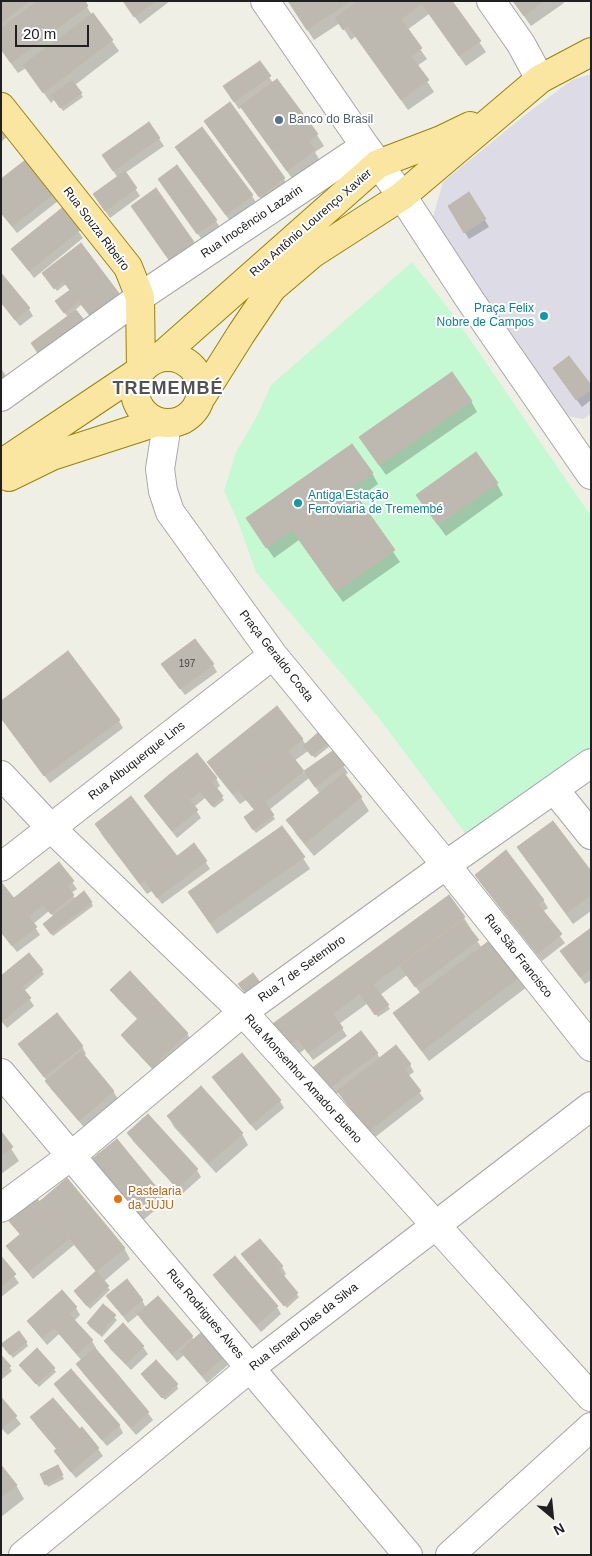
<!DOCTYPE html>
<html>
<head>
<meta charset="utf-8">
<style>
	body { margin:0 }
	#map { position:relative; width:592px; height:1556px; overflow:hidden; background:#f0efe6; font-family:Arial,sans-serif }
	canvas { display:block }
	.frame { position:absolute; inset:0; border:2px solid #202020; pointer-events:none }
	.north { position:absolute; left:527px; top:1491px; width:50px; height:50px; -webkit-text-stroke:4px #fff; paint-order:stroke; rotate:152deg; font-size:14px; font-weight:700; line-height:20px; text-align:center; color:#202020 }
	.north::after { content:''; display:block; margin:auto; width:18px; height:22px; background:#202020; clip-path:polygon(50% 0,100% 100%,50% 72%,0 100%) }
	.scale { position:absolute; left:15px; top:25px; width:74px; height:22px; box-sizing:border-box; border:2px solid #202020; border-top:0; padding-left:6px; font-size:15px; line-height:18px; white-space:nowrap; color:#202020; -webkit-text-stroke:4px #fff; paint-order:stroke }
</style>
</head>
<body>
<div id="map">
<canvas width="592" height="1556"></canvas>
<div class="frame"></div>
<div class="north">N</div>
<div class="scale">20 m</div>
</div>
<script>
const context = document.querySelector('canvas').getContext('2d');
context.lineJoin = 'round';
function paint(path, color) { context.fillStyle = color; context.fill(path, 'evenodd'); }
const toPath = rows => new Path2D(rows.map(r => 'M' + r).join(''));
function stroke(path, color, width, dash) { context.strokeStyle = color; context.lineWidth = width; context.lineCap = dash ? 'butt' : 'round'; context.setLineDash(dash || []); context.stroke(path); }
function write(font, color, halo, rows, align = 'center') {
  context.font = font + ' Arial,sans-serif'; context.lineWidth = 4; context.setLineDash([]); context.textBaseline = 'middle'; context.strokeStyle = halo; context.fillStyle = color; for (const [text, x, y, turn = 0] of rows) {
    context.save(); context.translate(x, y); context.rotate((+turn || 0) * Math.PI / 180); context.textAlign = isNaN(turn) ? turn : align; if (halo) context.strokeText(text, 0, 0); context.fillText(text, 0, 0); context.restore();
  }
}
paint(toPath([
	[412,262,452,313,591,516,591,753,469,838,378,717,256,572,238,522,224,491,236,452,257,416,271,385]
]), '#c5f9d3');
paint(toPath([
	[591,74,591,414,583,419,562,415,433,217,443,182,525,115,572,80]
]), '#dddbe6');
paint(toPath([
	[1,1,83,1,92,15,112,41,119,51,75,85,83,97,63,111,55,99,51,103,26,68,18,73,1,50],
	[123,1,170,1,140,24],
	[288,1,451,1,486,52,466,66,429,14,407,30,427,59,417,66,434,92,408,110,356,36,351,40,340,23,314,40],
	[513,1,563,1,564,3,531,26],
	[259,62,273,83,277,80,317,135,324,146,315,152,320,161,294,181,248,117,242,107,239,109,224,87],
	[229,104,284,179,290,190,267,207,212,132],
	[149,124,164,146,125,173,140,196,110,218,99,202,118,178,108,163],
	[1,127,8,136,1,142],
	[202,128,252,196,259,207,233,225,183,158],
	[28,160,58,201,17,233,1,213],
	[164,187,216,221,220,228,203,241],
	[156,189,197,250,174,267,137,213],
	[469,194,489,227,469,239,449,207],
	[78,231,83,238,34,278,13,250],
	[44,273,125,304,97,325,81,305,75,310,87,326,68,317,58,305,71,291,66,284,57,291],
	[1,275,29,309,33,316,20,326,1,303],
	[1,368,6,376,1,379],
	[554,369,591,388,591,400,582,407],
	[471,401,477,412,386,475,367,448],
	[372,473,378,484,357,499,400,562,343,602,299,540,274,558,247,519],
	[497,484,503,495,446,536,424,506],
	[213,665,217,672,185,695,167,671],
	[1,718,119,721,123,728,50,783],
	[320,732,331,745,315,758,308,751,294,761,304,773,334,752,348,773,344,776,361,798,369,811,314,856,296,834,288,820,320,794,309,778,269,810,275,819,256,833,247,821,255,811,246,800,240,804,215,773,209,762,302,739,306,745],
	[216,778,220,786,216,789,224,800,214,808,205,798,194,807,201,818,177,838,150,804,145,797],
	[131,798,176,858,205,861,210,869,162,904,152,891,147,894,102,835,96,824],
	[519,848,591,873,591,911,573,924,525,858],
	[303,858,310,869,217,934,189,893],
	[59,864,77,889,71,893,76,900,91,902,93,906,53,936,46,927,54,917,49,911,33,924,40,935,17,952,1,932,14,900],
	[476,875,543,900,548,908,542,912,565,943,542,961,480,882],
	[449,897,464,918,471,929,469,930,482,948,493,940,527,987,429,1061,401,1024,395,1014,421,994,407,975,380,995,390,1009,378,1017,368,1003,339,1024,347,1036,313,1060,305,1049,290,1060,275,1039],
	[591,930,591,980,585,984,566,959],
	[29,955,44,974,24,991,34,1006,7,1028,1,1021,1,978],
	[130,973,187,1033,191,1041,157,1074,127,1042,122,1035,138,1020,116,997,112,990],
	[20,1045,82,1046,86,1054,83,1056,113,1091,118,1099,84,1127,51,1089,47,1081],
	[377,1053,380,1059,410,1065,414,1072,408,1076,424,1099,374,1138,339,1092,332,1097,317,1077],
	[214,1078,280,1101,284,1108,256,1131,218,1085],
	[168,1116,242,1134,248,1145,216,1173,174,1127],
	[1,1133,19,1161,1,1174],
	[129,1133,197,1170,201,1177,182,1194,133,1141],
	[94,1159,161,1194,165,1202,142,1221,98,1167],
	[42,1207,124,1248,130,1259,103,1282,110,1290,90,1309,77,1295,97,1273,74,1245,33,1279,12,1253,7,1246,21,1235,12,1224],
	[260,1240,282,1267,286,1274,283,1277,299,1297,287,1308,247,1261],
	[1,1258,19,1283,1,1297],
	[214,1275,277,1307,281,1314,261,1332,219,1283],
	[108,1296,142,1300,146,1308,192,1337,194,1340,204,1332,229,1364,207,1383,184,1355,177,1361,143,1322,139,1314,128,1323],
	[103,1306,117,1320,102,1337,90,1327,88,1324],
	[76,1308,80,1315,74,1321,92,1341,96,1348,95,1349,148,1413,153,1420,136,1435,82,1372,78,1364,82,1361,59,1334,47,1345,33,1328,29,1321],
	[123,1325,143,1347,148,1354,131,1370,110,1349,106,1341],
	[26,1342,28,1346,13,1358,5,1348],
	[1,1357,12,1371,1,1380],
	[23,1368,54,1369,56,1372,39,1387],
	[144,1378,177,1385,178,1389,165,1400],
	[56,1385,119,1425,123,1433,107,1446,60,1392],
	[1,1399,21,1424,8,1435,1,1428],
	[32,1417,80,1431,98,1449,103,1456,76,1478,60,1459,56,1451,57,1450,36,1425],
	[57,1466,64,1479,48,1487,41,1474],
	[1,1467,16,1485,24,1499,1,1517]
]), '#0003');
const building = toPath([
	[1,1,13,14,1,24,1,1],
	[3,1,29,1,13,14,3,1],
	[38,1,85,1,88,6,11,63,1,49,1,28,38,1],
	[123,1,156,1,134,17,123,1],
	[288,1,327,1,334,12,307,30,288,1],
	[327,1,351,1,334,12,327,1],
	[358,1,452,1,481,41,459,56,422,4,401,19,422,48,411,56,429,80,401,100,348,26,343,30,335,18,358,1],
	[513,1,544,1,524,16,513,1],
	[93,13,113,40,43,93,23,65,93,13],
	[260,61,271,76,234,102,223,86,260,61],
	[277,79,318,134,309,141,315,150,287,171,240,106,277,79],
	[72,80,82,93,60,108,51,95,72,80],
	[230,102,285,178,259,197,204,121,230,102],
	[149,122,160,138,113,171,102,155,149,122],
	[202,127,253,195,226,215,175,147,202,127],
	[28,158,55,193,12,226,1,213,1,179,28,158],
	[177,165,217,220,197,234,158,179,177,165],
	[125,171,137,188,105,211,93,194,125,171],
	[156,188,194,242,169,260,131,206,156,188],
	[469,192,486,219,464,233,448,206,469,192],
	[62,208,80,230,29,271,11,249,62,208],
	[81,243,121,296,92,318,51,266,81,243],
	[51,266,63,281,54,289,42,273,51,266],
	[1,273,30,308,15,320,1,302,1,273],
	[70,290,79,302,64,313,55,301,70,290],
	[76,310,88,325,42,359,31,343,76,310],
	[569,356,591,385,591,390,576,400,553,368,569,356],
	[452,372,472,401,379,465,359,437,452,372],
	[352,444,373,473,266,548,246,518,352,444],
	[476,452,498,483,438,525,416,495,476,452],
	[351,488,395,550,336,592,292,530,351,488],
	[195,639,214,664,180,689,161,664,195,639],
	[68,651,120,720,44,776,1,718,1,701,68,651],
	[277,706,303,739,233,794,207,762,277,706],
	[321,730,330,740,312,756,303,746,321,730],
	[334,750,345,765,315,787,304,771,334,750],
	[288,751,304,771,255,810,238,790,288,751],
	[197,753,217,778,189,800,169,775,197,753],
	[344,773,362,797,305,843,286,820,344,773],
	[169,775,198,810,172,831,144,796,169,775],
	[212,782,223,796,212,806,200,792,212,782],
	[131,796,177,856,140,884,95,824,131,796],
	[265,802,274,815,253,830,244,817,265,802],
	[553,821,591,871,591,895,566,913,517,847,553,821],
	[282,826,305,857,210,923,188,892,282,826],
	[194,843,207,861,157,898,145,881,194,843],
	[506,850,544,900,513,924,475,875,506,850],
	[59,862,74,881,29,916,14,898,59,862],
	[1,882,37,927,12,946,1,932,1,882],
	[67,886,74,895,51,914,43,905,67,886],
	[84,891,92,902,51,934,43,924,84,891],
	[449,895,465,917,283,1050,267,1028,449,895],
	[538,904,562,934,537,954,513,924,538,904],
	[463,920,479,940,415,987,400,966,463,920],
	[591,928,591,969,580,977,560,951,591,928],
	[493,938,521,976,422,1051,393,1013,493,938],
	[29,953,43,970,22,987,8,970,29,953],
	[8,970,31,998,2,1021,1,1020,1,976,8,970],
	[130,971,157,1000,138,1018,110,990,130,971],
	[253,973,262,985,248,996,238,984,253,973],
	[373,984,389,1005,375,1015,360,994,373,984],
	[157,1000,188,1033,152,1068,121,1035,157,1000],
	[57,1013,83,1046,44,1077,18,1044,57,1013],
	[333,1014,343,1028,308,1053,298,1039,333,1014],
	[361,1031,378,1053,327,1090,311,1069,361,1031],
	[396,1045,411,1064,352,1110,337,1091,396,1045],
	[81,1051,114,1091,79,1121,45,1081,81,1051],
	[242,1053,281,1100,251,1125,212,1077,242,1053],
	[404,1069,421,1091,369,1131,352,1110,404,1069],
	[201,1086,243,1133,209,1163,167,1116,201,1086],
	[148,1114,198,1169,177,1188,127,1133,148,1114],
	[1,1131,13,1147,1,1155,1,1131],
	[117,1139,162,1194,137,1214,92,1159,117,1139],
	[67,1178,125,1248,97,1271,39,1202,67,1178],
	[36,1197,47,1212,20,1234,8,1220,36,1197],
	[47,1212,70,1238,28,1272,6,1246,47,1212],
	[260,1239,283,1266,264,1282,241,1254,260,1239],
	[1,1256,16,1274,1,1287,1,1256],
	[235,1256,252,1276,230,1295,213,1275,235,1256],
	[279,1270,298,1293,284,1306,264,1282,279,1270],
	[96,1271,109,1286,87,1306,74,1291,96,1271],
	[252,1276,278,1306,256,1325,230,1295,252,1276],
	[127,1279,143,1300,123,1316,106,1296,127,1279],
	[62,1290,77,1307,42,1338,27,1321,62,1290],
	[158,1296,193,1336,172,1354,137,1314,158,1296],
	[103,1304,116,1315,100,1334,87,1323,103,1304],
	[69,1314,93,1340,77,1354,54,1328,69,1314],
	[123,1323,144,1346,126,1364,104,1341,123,1323],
	[204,1330,226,1355,202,1376,180,1351,204,1330],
	[19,1331,27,1342,10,1355,1,1344,19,1331],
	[37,1348,55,1368,36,1384,19,1365,37,1348],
	[95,1348,118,1375,99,1391,76,1364,95,1348],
	[1,1355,11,1366,1,1375,1,1355],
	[156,1360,178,1384,162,1398,141,1374,156,1360],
	[71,1369,120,1425,102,1440,54,1384,71,1369],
	[118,1375,149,1412,131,1428,99,1391,118,1375],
	[1,1397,17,1416,2,1428,1,1427,1,1397],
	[53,1398,80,1429,57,1449,30,1417,53,1398],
	[82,1427,99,1448,71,1472,54,1451,82,1427],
	[1,1465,17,1485,1,1497,1,1465],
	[58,1465,63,1475,45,1485,40,1474,58,1465]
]);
paint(building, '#bdb8b0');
stroke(building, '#c2b9a9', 1);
const minor = toPath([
	[265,1,365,146,402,196,470,300,591,475],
	[491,1,521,44,540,79],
	[1,397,140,297,365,146],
	[167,424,160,469,163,491,170,512,273,655,446,865,591,1047],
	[1,775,51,828,243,1012,591,1397],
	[554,789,591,835],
	[1,867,273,655],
	[1,1073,408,1555],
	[1,1208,71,1156,243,1012,446,865,591,763],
	[23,1555,250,1368,591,1106],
	[450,1555,591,1427]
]);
const major = toPath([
	[1,107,128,267,140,297,141,370,1,464],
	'135 390a33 33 0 1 1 66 0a33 33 0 1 1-66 0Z',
	[159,358,378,164,441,140,470,126],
	[202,396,241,334,272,288,312,254,402,196,540,79,591,52],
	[9,477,52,456,157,422]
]);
stroke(minor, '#a7a7a7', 30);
stroke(major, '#998403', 30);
stroke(minor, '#fff', 28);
stroke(major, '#fae5a1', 28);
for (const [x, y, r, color] of [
	[279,120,5,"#5c6f8a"],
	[544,316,5,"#0f9aa8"],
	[298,503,5,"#0f9aa8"],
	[118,1199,5,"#e8710a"]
]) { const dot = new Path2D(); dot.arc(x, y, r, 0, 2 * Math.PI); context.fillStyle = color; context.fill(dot); stroke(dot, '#fff', 2); }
write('10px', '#474644', null, [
	["197",187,664]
]);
write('12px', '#4e5e75', '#fff', [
	["Banco do Brasil",289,120]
], 'left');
write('12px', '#202020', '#fff', [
	["Rua Inocêncio Lazarin",252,222,-34],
	["Rua Antônio Lourenço Xavier",311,223,-41],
	["Rua Souza Ribeiro",96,229,53],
	["Praça Geraldo Costa",276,656,52],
	["Rua Albuquerque Lins",137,761,-38],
	["Rua São Francisco",518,956,52],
	["Rua 7 de Setembro",302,969,-36],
	["Rua Monsenhor Amador Bueno",303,1079,48],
	["Rua Rodrigues Alves",205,1314,50],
	["Rua Ismael Dias da Silva",304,1327,-38]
]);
write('12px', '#0d838f', '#fff', [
	["Praça Felix",534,309],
	["Nobre de Campos",534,323],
	["Antiga Estação",308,496,"left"],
	["Ferroviaria de Tremembé",308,510,"left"]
], 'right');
write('12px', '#c56008', '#fff', [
	["Pastelaria",128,1192],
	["da JUJU",128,1206]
], 'left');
context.letterSpacing = '1px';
write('bold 18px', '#535353', '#fff', [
	["TREMEMBÉ",168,389]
]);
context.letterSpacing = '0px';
</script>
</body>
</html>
